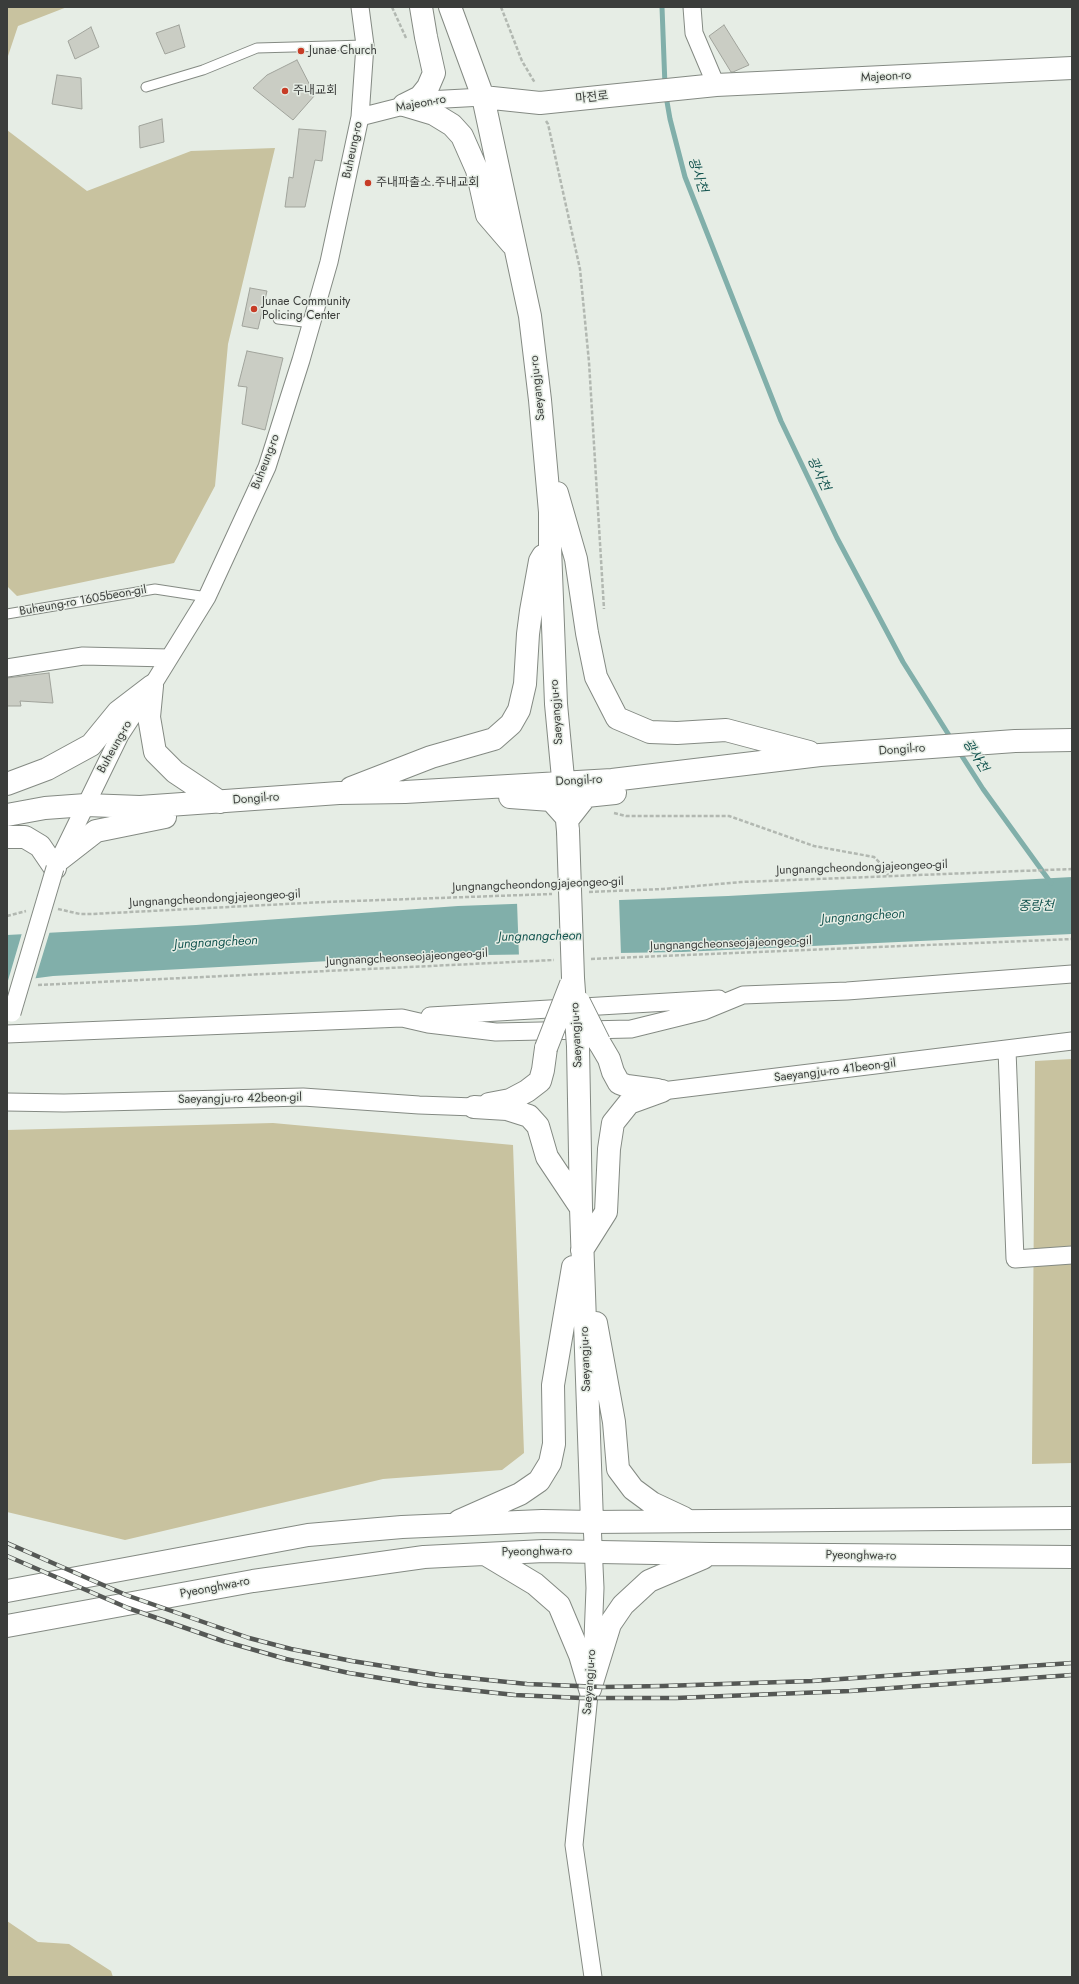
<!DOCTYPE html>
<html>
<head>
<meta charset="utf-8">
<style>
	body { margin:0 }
	#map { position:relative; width:1079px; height:1984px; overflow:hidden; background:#e6ede5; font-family:Jost,sans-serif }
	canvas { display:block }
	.frame { position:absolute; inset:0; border:8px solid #3b3d3b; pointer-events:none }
</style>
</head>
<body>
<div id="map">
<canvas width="1079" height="1984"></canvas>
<div class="frame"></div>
</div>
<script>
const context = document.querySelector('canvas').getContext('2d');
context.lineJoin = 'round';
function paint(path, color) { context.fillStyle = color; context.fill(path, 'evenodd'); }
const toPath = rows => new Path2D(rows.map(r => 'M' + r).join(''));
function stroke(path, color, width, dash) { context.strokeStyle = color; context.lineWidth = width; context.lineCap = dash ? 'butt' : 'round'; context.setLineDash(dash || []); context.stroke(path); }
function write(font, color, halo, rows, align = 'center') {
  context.font = font + ' Jost,"Noto Sans KR",sans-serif'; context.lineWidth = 3; context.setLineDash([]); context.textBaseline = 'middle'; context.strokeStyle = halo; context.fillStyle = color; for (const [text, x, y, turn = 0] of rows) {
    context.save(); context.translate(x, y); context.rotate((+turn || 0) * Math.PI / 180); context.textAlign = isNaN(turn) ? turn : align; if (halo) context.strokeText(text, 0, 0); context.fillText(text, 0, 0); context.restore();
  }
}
paint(toPath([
	[7,7,67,7,18,26,7,59],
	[7,130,87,191,191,151,275,148,228,344,215,486,174,563,17,596,7,586],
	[1072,1059,1072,1463,1032,1464,1035,1061],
	[273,1123,513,1145,524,1453,502,1470,383,1479,125,1540,7,1512,7,1130],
	[7,1921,38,1942,69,1944,111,1971,113,1977,7,1977]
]), '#c8c29f');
paint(toPath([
	[1072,877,1072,934,682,952,422,956,53,976,7,982,7,935,196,925,458,906,728,896]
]), '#81afaa');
paint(toPath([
	[619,898,621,955,519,957,517,902],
	[50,931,35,980,7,984,22,933]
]), '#e6ede5');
stroke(toPath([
	[662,7,665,86],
	[666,96,670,119,685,177,781,421,837,538,903,662,952,740],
	[958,750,983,789,1051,883]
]), '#81afaa', 5);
const building = toPath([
	[179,25,185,47,165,54,156,33,179,25],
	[724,25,749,65,733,72,731,72,709,36,724,25],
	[91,27,99,47,75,59,68,41,91,27],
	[297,60,315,95,293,120,253,88,267,75,297,60],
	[57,75,81,78,82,109,52,104,57,75],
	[162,119,164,142,140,148,139,126,162,119],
	[299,129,326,131,322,161,315,160,305,207,285,207,289,177,293,178,299,129],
	[250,288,267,291,258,329,242,326,250,288],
	[247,351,283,358,265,430,242,424,247,387,238,386,247,351],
	[49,673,53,703,20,701,21,706,7,706,7,678,49,673]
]);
paint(building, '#cacdc4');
stroke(building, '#a0a39b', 1);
const lane = toPath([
	[146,87,203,70,257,48,365,45],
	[278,319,312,323],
	[7,614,155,589,207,597]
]);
const street = toPath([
	[692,7,694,33,716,85],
	[360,117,427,100,483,97],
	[7,668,83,656,169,658],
	[61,856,120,735,152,686,207,597,267,467,301,360,329,262,360,117,365,45,360,7],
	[430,1016,719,999],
	[7,1034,402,1018,428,1024,496,1032,631,1029,704,1011,743,995,847,991,1072,974],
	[1007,1050,1015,1259,1072,1255],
	[662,1091,1072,1041],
	[7,1102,64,1103,303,1097,419,1105,474,1107],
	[592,1522,595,1588,592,1664,574,1845,593,1977]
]);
const secondary = toPath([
	[450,7,483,97,530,316,540,400,550,512,550,547,556,704,568,831],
	[483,97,540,103,716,85,1072,68],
	[404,105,434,114,452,125,462,136,477,170,487,215,512,244],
	[404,105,420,97,428,87,434,73,426,37,421,7],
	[557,493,576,559,587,633,596,677,617,718,650,732,677,733,726,730,809,752],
	[152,686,149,717,155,752,175,772,220,802],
	[7,784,47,769,91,745,118,712,152,686],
	[351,788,431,757,494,739,511,724,519,710,525,684,528,634,531,611,540,561,543,556],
	[510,797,551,800,568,819,586,796,615,793],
	[7,815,45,808,86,805,140,807,339,793,405,792,612,780,820,755,1015,741,1072,740],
	[7,837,25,837,40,846,55,868],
	[60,859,96,831,165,817],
	[599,1042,609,1059,613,1072,619,1083,627,1086,657,1090],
	[578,1046,581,1208,592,1522],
	[489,1104,510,1100,527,1091,540,1081,543,1070,546,1048],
	[474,1107,507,1109,529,1116,538,1126,547,1157,581,1208],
	[582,1250,606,1212,609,1149,613,1123,629,1103,662,1091],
	[596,1323,614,1422,618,1469,633,1489,652,1503,684,1518],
	[459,1521,520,1494,539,1481,550,1463,554,1444,553,1385,573,1267],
	[485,1554,535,1584,559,1605,580,1655,590,1689],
	[7,1591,308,1535,402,1527,542,1521,592,1522,1072,1518],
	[7,1626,253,1581,424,1557,544,1551,711,1554,1072,1557],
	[590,1689,610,1624,623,1605,649,1581,703,1558]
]);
stroke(lane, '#848a83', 11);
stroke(street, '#848a83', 19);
stroke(secondary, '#848a83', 24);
stroke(toPath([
	[392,7,406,38],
	[501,7,522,61,535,83],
	[546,121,548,124,580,269,589,362,604,609],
	[614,813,626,816,729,816,814,846,874,857,881,864,888,875],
	[589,892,663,889,741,882,1072,869],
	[58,909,80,914,92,914,325,902,552,894],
	[7,916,26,911],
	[591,959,1072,939],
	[38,985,554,960]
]), '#b2b8b1', 2.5, [4, 2]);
stroke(lane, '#fff', 9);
stroke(street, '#fff', 17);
stroke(secondary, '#fff', 22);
const rail = toPath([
	[7,1543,126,1595,249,1638,291,1649,352,1661,439,1675,527,1684,603,1687,663,1686,812,1681,1072,1663],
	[7,1556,128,1608,223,1641,286,1659,349,1673,423,1685,515,1695,581,1698,676,1698,850,1691,1072,1675]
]);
stroke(rail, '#555855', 4.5);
stroke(rail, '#e6ede5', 3, [9]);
const streetBridge = toPath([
	[12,1013,55,868]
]);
const secondaryBridge = toPath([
	[568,831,573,978,578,1046],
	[579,1002,599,1042],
	[546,1048,571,984]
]);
stroke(streetBridge, '#848a83', 19, []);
stroke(secondaryBridge, '#848a83', 24, []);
stroke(streetBridge, '#fff', 17);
stroke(secondaryBridge, '#fff', 22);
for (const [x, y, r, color] of [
	[301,51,4,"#c73c26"],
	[285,91,4,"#c73c26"],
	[368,183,4,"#c73c26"],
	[254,309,4,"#c73c26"]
]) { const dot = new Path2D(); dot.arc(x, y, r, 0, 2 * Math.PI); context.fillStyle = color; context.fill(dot); stroke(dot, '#e6ede5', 1.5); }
write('12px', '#3b3d3b', '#e6ede5', [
	["Junae Church",309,51],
	["주내교회",293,91],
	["주내파출소.주내교회",376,183],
	["Junae Community",262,302],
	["Policing Center",262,316]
], 'left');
write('12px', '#3b3d3b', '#e6ede5', [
	["Majeon-ro",886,77,-3],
	["마전로",592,98,-6],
	["Majeon-ro",421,104,-10],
	["Buheung-ro",353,150,-78],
	["Saeyangju-ro",538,388,-96],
	["Buheung-ro",266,462,-69],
	["Buheung-ro 1605beon-gil",83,601,-10],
	["Saeyangju-ro",557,712,-94],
	["Buheung-ro",115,747,-61],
	["Dongil-ro",902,750,-4],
	["Dongil-ro",579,781,-3],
	["Dongil-ro",256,799,-4],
	["Jungnangcheondongjajeongeo-gil",862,868,-2],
	["Jungnangcheondongjajeongeo-gil",538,885,-2],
	["Jungnangcheondongjajeongeo-gil",215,899,-3],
	["Jungnangcheonseojajeongeo-gil",731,944,-2],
	["Jungnangcheonseojajeongeo-gil",407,958,-3],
	["Saeyangju-ro",577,1035,-93],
	["Saeyangju-ro 41beon-gil",835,1071,-7],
	["Saeyangju-ro 42beon-gil",240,1099,-1],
	["Saeyangju-ro",586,1359,-92],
	["Pyeonghwa-ro",537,1552,-1],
	["Pyeonghwa-ro",861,1556,1],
	["Pyeonghwa-ro",215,1588,-11],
	["Saeyangju-ro",590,1682,-86]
]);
write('italic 13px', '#165651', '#e6ede5', [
	["광사천",697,175,72],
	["광사천",818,474,65],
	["광사천",975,756,58],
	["중랑천",1036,907],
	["Jungnangcheon",863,917,-4],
	["Jungnangcheon",540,937,-1],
	["Jungnangcheon",216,943,-3]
]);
</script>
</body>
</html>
